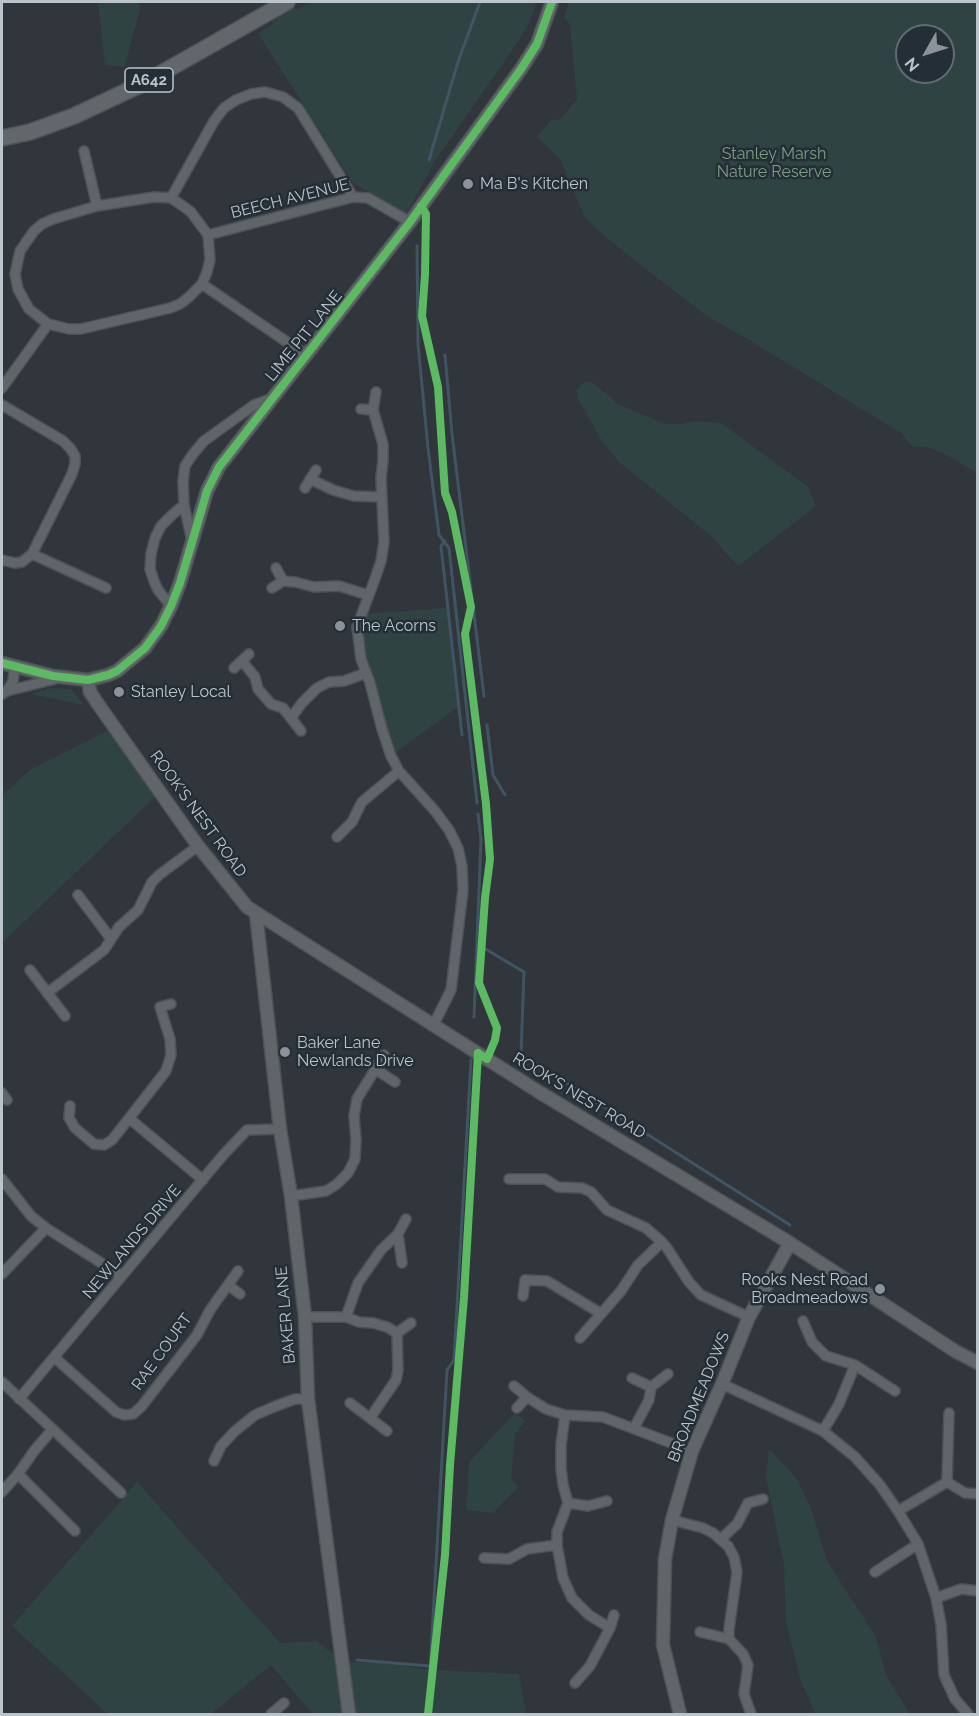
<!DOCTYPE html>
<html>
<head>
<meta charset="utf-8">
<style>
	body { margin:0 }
	#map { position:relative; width:979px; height:1716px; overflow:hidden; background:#30363c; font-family:Raleway,sans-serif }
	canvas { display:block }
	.frame { position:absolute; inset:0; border:3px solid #bcc4cb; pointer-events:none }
	.north { position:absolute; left:895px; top:24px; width:60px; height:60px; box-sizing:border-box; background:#242e37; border:2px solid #616a72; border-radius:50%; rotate:231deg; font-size:16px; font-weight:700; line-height:24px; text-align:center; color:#bcc4cb }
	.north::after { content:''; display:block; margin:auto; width:21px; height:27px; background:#8b9299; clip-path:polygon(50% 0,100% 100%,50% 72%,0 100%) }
</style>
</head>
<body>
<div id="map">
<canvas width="979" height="1716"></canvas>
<div class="frame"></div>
<div class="north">N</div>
</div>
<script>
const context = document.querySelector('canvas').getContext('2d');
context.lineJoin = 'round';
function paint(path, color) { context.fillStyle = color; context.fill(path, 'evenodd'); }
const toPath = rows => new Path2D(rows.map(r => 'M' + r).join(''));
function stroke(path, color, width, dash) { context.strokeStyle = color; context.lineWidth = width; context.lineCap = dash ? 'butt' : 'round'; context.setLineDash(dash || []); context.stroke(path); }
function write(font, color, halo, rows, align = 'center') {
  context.font = font + ' Raleway,sans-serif'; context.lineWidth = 5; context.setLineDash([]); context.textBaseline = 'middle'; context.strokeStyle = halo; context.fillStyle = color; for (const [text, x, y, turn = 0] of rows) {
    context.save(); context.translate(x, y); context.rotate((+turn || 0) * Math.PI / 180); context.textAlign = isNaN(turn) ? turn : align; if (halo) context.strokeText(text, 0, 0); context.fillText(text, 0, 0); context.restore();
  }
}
paint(toPath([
	[98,2,139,2,140,10,124,67,105,65],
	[311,2,537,2,527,27,515,46,435,161,406,214,353,183,258,33,273,24,272,21,294,7,296,10],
	[569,2,977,2,977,473,947,455,927,447,913,447,901,433,751,341,708,317,619,248,585,218,560,159,537,137,552,119,558,121,577,100,570,24,564,17],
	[907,36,943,36,943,72,907,72],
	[592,382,618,404,665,424,680,424,695,421,721,423,808,487,816,506,738,566,711,536,619,462,602,441,578,399,577,390,583,383],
	[448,608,459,706,391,756,361,659,362,614],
	[51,688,71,689,84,705,31,694],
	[115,727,160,792,2,943,2,795,30,770],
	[515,1413,525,1421,515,1434,511,1478,518,1487,493,1513,466,1510,469,1462],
	[769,1449,797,1479,812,1511,827,1561,876,1637,886,1675,910,1714,816,1714,801,1682,786,1622,784,1565,766,1477],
	[137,1482,280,1643,317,1641,343,1662,381,1663,433,1670,519,1674,526,1714,313,1714,271,1665,211,1714,108,1714,12,1626]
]), '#304343');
stroke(toPath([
	[429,160,458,62,480,2],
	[417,246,418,344,428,448,439,535,449,548,477,803],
	[445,355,452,434,484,696],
	[445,541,441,546,462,735],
	[487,725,493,775,505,795],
	[477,944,524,972,521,1054,790,1225],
	[474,1017,481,839,478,814],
	[357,1660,430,1666],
	[430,1670,447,1370,454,1360,471,1060]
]), '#415463', 3);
const minor = toPath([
	[84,151,97,206],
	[154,197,171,198,180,204,191,212,208,235,210,260,207,272,202,284,189,297,180,304,170,308,81,329,69,329,48,324,29,309,18,289,15,274,20,251,34,231,42,224,53,219,97,206,154,197],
	[171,198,214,121,224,108,236,100,251,94,265,92,283,97,298,108,353,197],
	[208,235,353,197,368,198,410,222],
	[202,284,306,355],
	[2,388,48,324],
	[2,405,63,441,70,448,75,456,75,464,72,474,32,554,22,562,15,563,2,560],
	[361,409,373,410,376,392],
	[373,410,383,444,383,460,381,478,384,542,381,561,376,576,357,627,361,659,370,683,382,729,391,756,399,771,435,811,449,830,458,848,462,866,463,890,451,990,434,1024],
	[310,479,333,490,354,496,382,497],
	[305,488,316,470],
	[192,541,184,505,183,481,185,466,193,454,204,441,254,405,270,399],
	[32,554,106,588],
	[283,581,295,582,314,587,339,586,368,595],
	[272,588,283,581,276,568],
	[171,606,158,590,154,581,150,569,151,554,155,538,161,526,173,514,184,505],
	[242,661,255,677,258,689,271,704,283,708,301,731],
	[234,668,249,654],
	[7,691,13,681,15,666],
	[2,694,7,691,59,678],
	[291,718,302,703,317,688,329,682,344,681,366,673],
	[337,837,352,822,362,802,399,771],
	[78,895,111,939],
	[30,970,65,1016],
	[47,993,104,950,119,927,138,910,152,882,159,875,198,846],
	[375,1069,395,1082],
	[2,1093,7,1100],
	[70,1106,69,1118,75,1128,94,1144,104,1145,112,1140,166,1071,171,1055,170,1039,160,1007,171,1004],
	[130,1119,203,1180],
	[2,1179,31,1216,46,1228],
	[509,1179,545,1179,558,1187,582,1188,591,1192,607,1210,646,1228,662,1242,667,1248,689,1282,701,1295,749,1317],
	[291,1196,326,1191,337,1184,348,1173,355,1159,356,1140,354,1116,357,1099,384,1055],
	[398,1234,402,1263],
	[2,1274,46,1228,122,1276],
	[228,1285,240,1294],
	[523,1296,525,1280,547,1281,600,1313],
	[305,1317,346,1317,359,1322,373,1323,387,1327,397,1333,398,1370,396,1380,370,1418],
	[346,1317,358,1283,381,1250,398,1234,406,1219],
	[803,1321,812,1342,826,1356,855,1365,895,1391],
	[397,1333,411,1323],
	[580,1338,621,1291,638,1265,662,1242],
	[55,1358,116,1412,124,1415,133,1414,141,1407,197,1335,210,1310,238,1271],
	[632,1378,651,1387],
	[2,1382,121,1493],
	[722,1384,823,1431,855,1457,880,1485,898,1511,918,1544,936,1598,941,1624,944,1675,955,1699,968,1714],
	[514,1386,527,1397,546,1409,565,1415,603,1417,692,1451],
	[19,1399,224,1154,247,1130,280,1129],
	[350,1403,387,1431],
	[517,1408,527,1397],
	[565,1415,561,1445,561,1468,563,1485,568,1503,557,1532,557,1545,563,1578,572,1598,589,1615,610,1628,590,1666,575,1683],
	[634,1428,649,1400,651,1387,668,1374],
	[823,1431,839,1404,855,1365],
	[214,1461,221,1446,235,1431,255,1415,276,1406,295,1399,308,1399],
	[18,1474,75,1531],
	[947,1482,949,1413],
	[2,1492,18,1474,34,1451,52,1430],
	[568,1503,588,1506,607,1501],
	[898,1511,947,1482,965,1493,978,1494],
	[672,1520,703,1528,713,1533,728,1546,734,1557,737,1572,729,1629,729,1639,743,1654,748,1665,744,1694,751,1714],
	[721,1539,737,1524,748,1503,763,1499],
	[484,1558,509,1559,527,1549,557,1545],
	[875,1572,918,1544],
	[936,1598,961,1589,978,1591],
	[610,1628,614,1615],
	[700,1632,729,1639],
	[271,1714,284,1703]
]);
const tertiary = toPath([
	[2,663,53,676,88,680,108,675,117,671,145,648,161,626,171,606,180,583,207,491,219,467,410,222,521,69,537,44,552,2],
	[88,680,90,692,98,704,198,846,247,907,539,1092,790,1243,955,1351,978,1363],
	[256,913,280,1129,291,1196,305,1317,308,1399,349,1714],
	[680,1714,663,1645,665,1559,672,1520,692,1451,722,1384,749,1317,790,1243]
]);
const primary = toPath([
	[2,138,30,132,74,116,142,84,287,2]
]);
stroke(minor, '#4e5256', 12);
stroke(tertiary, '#4e5256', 15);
stroke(primary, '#4e5358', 18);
stroke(minor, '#60656a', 9);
stroke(tertiary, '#60656a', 12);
stroke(primary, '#62676c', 15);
stroke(toPath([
	[421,206,426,214,425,275,422,316,438,387,445,493,452,512,471,607,465,634,486,804,490,859,485,898,479,983,497,1028,495,1040,487,1059,478,1053],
	[2,663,53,676,88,680,108,675,117,671,145,648,161,626,171,606,180,583,207,491,219,467,410,222,521,69,537,44,552,2],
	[428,1714,445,1555,450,1465,464,1297,478,1053]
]), '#5cba63', 8);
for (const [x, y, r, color] of [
	[468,184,6,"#8b9299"],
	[340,626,6,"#8b9299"],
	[119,692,6,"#8b9299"],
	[285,1052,6,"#8b9299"],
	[880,1289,6,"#8b9299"]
]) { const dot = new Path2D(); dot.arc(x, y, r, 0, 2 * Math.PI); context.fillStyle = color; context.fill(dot); stroke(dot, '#242e37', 2); }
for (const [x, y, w] of [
	[149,80,48]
]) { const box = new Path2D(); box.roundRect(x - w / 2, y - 12, w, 24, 4.5); context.fillStyle = '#242e37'; context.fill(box); stroke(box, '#bcc4cb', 1.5); }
write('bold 15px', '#bcc4cb', null, [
	["A642",149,80]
]);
write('16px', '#7d9e81', '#242e37', [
	["Stanley Marsh",774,154],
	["Nature Reserve",774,172]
]);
write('16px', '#bcc4cb', '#242e37', [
	["Ma B's Kitchen",480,184],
	["The Acorns",352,626],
	["Stanley Local",131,692],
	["Baker Lane",297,1043],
	["Newlands Drive",297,1061],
	["Rooks Nest Road",868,1280,"right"],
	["Broadmeadows",868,1298,"right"]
], 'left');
write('16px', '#bcc4cb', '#242e37', [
	["BEECH AVENUE",290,199,-14],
	["LIME PIT LANE",304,336,-51],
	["ROOK'S NEST ROAD",198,814,54],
	["ROOK'S NEST ROAD",579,1096,31],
	["NEWLANDS DRIVE",132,1242,-50],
	["BAKER LANE",286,1315,-95],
	["RAE COURT",162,1352,-54],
	["BROADMEADOWS",699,1397,-68]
]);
</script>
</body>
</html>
